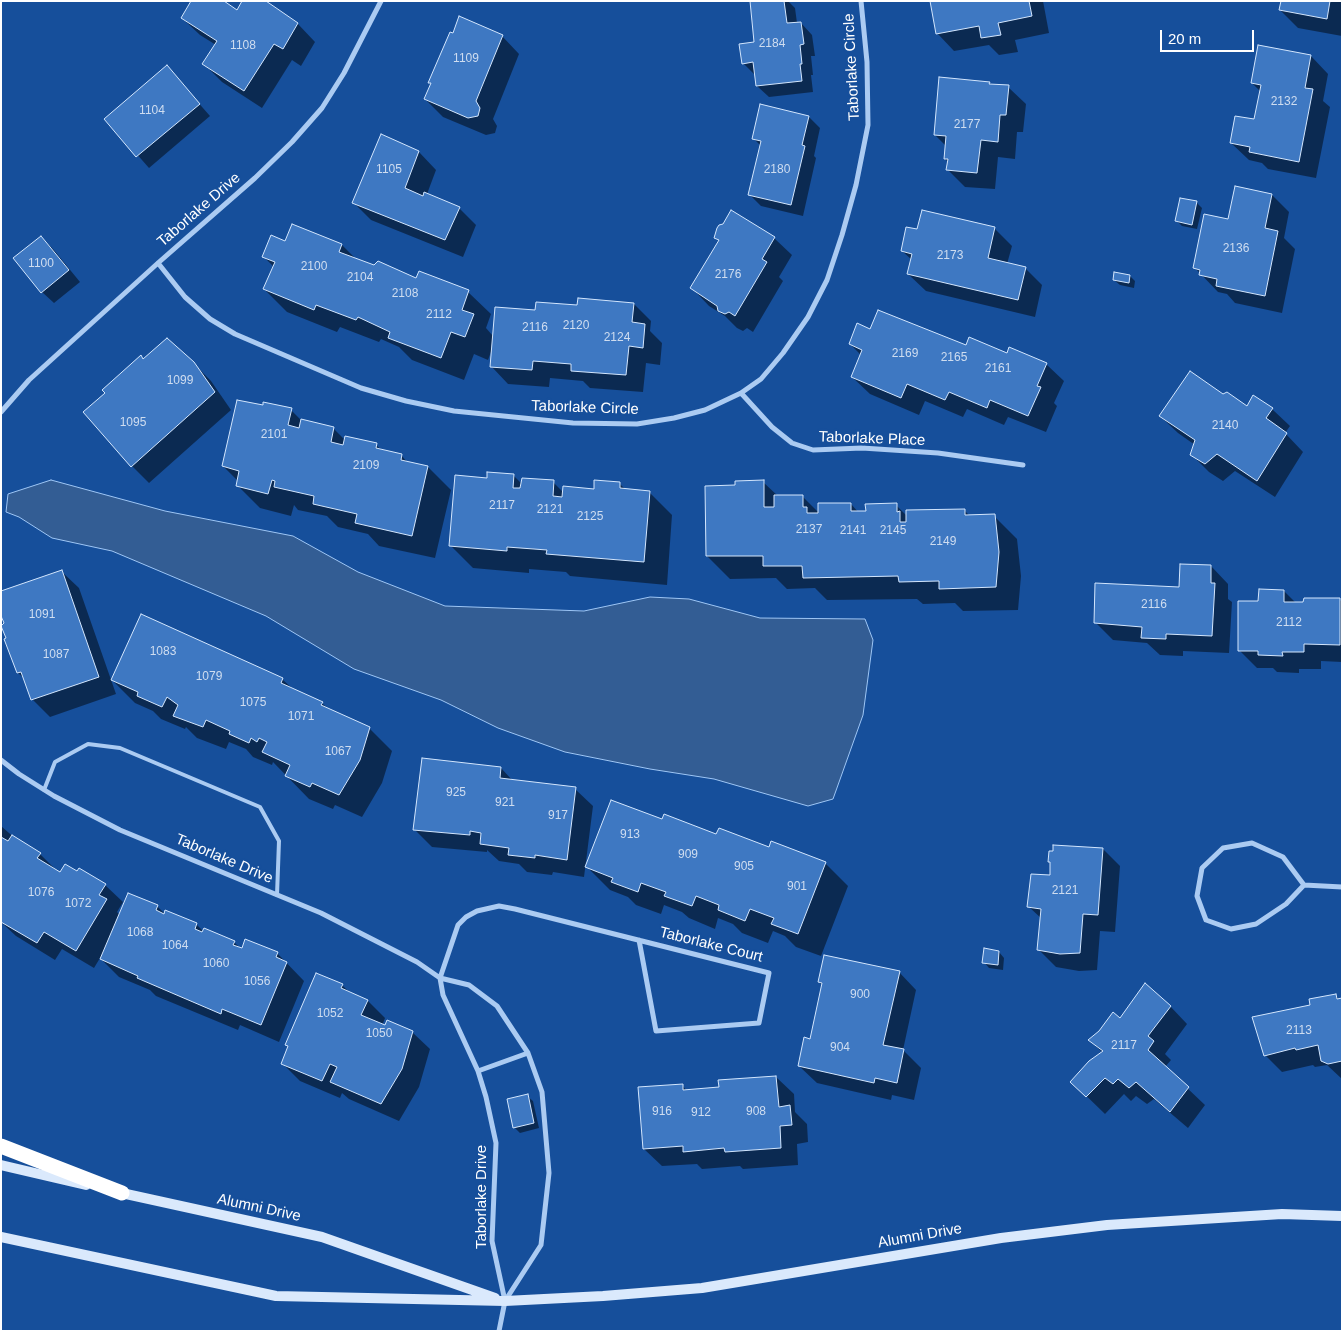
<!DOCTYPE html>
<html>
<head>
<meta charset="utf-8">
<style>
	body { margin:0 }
	#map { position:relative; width:1343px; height:1332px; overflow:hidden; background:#164f9b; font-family:Helvetica,sans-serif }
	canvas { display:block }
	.frame { position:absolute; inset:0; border:2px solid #fff; pointer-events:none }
	.scale { position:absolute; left:1160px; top:30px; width:94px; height:22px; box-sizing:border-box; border:2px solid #fff; border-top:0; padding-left:6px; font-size:15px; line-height:18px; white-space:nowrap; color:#fff; -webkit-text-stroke:4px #164f9b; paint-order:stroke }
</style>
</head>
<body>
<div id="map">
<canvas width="1343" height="1332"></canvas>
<div class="frame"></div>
<div class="scale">20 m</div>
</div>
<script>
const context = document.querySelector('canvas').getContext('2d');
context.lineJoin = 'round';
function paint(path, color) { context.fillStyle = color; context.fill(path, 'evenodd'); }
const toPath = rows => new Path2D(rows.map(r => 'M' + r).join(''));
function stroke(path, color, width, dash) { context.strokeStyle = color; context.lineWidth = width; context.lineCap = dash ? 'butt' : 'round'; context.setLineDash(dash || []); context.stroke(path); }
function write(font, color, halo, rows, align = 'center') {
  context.font = font + ' Helvetica,sans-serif'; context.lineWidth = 4.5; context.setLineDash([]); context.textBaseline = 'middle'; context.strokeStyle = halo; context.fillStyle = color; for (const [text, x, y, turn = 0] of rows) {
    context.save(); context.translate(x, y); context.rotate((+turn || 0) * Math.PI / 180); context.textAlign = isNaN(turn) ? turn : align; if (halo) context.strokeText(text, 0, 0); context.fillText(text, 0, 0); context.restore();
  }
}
const water = toPath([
	[51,480,165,511,293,536,358,572,445,606,584,611,650,597,689,599,760,618,865,619,873,640,863,715,833,799,808,806,714,779,650,769,565,752,498,728,441,700,354,669,266,616,112,551,52,538,19,517,6,512,8,494,51,480]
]);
paint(water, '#335d94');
stroke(water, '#9ec6f5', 1);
paint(toPath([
	[264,1,298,24,315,42,301,66,292,60,262,108,222,82,204,64,216,45,200,35,182,18,237,11],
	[751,1,788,1,795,8,797,23,801,23,812,35,815,56,811,56,813,75,811,75,813,92,769,97,757,86,755,75,743,63,756,43],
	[931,1,1043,1,1049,33,1015,40,1018,52,999,55,989,45,954,51,937,33],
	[1282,1,1342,1,1342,36,1298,28,1280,10],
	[502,36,519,54,493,119,497,126,495,133,486,135,443,117,425,99,432,84,430,82],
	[1259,46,1311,56,1328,74,1323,101,1330,107,1316,178,1268,169,1262,163,1249,160,1231,143,1255,120,1261,92,1252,83],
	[167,67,210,116,149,168,106,119],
	[989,83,992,85,1008,87,1026,104,1023,132,1017,132,1015,159,998,157,995,189,965,187,948,170,948,162,945,159,946,146,935,135],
	[809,117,820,128,814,156,816,158,803,216,761,206,749,194,761,146,753,138],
	[381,135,419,152,436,170,427,194,459,208,476,225,463,257,371,220,354,203],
	[1236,188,1272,195,1289,212,1284,238,1295,249,1282,313,1235,303,1227,294,1218,292,1195,268,1229,220],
	[1181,200,1197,203,1202,208,1197,229,1182,226,1176,220],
	[994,228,1012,246,1007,264,1025,268,1042,285,1035,317,926,291,908,274,912,260,902,251,918,231],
	[41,237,53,249,80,282,54,303,42,292],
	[716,237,774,238,792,255,779,277,783,281,753,332,747,328,743,331,737,328,725,316,709,306,692,288,720,241],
	[286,243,342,245,356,259,417,280,468,292,491,314,486,328,493,336,536,312,578,306,634,304,651,321,650,331,662,343,660,365,646,363,643,392,590,388,583,381,550,378,549,387,508,384,491,366,492,349,488,360,474,354,464,380,412,360,399,347,381,339,379,342,340,327,337,332,287,312,264,289,274,267,264,257],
	[1130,276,1135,281,1134,288,1120,285,1114,280],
	[870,330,967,347,1046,364,1064,381,1054,403,1057,406,1046,432,1008,417,1004,425,967,409,963,417,925,401,919,415,870,394,852,377,861,355,850,344],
	[144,360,193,363,211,381,231,410,149,483,132,466,107,393],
	[1223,396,1247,408,1272,409,1290,426,1285,433,1303,452,1275,497,1235,471,1223,481,1209,472,1192,455,1195,445,1178,433,1160,416],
	[291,410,302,421,333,428,345,440,376,445,383,451,401,455,408,463,428,467,451,490,435,558,379,546,368,534,338,527,327,516,298,510,294,505,291,516,260,508,237,485,238,481,223,466],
	[513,475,522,484,553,482,563,492,595,490,620,484,626,490,649,492,672,515,667,585,570,576,566,572,529,569,529,573,473,568,450,545,488,479],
	[763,482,778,496,802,496,819,513,851,504,859,513,896,505,907,516,964,510,970,516,994,516,1017,539,1021,576,1018,610,963,611,955,603,923,604,917,599,827,600,815,588,787,589,776,578,730,579,707,556,736,486],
	[1211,566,1228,584,1228,599,1232,602,1229,653,1183,651,1183,656,1160,655,1147,643,1113,640,1095,622,1180,589],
	[61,571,79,588,116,694,50,717,32,699,25,679,18,673,6,640],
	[1284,591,1296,603,1339,599,1342,602,1342,662,1321,661,1321,669,1299,669,1299,673,1277,672,1273,668,1257,668,1239,650,1260,602],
	[282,679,294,690,322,703,328,709,369,728,392,751,382,783,362,817,335,805,333,809,309,799,273,762,272,765,253,757,246,749,229,742,226,749,197,738,186,727,185,729,161,719,153,711,135,703,112,680],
	[501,768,513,781,575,789,593,806,584,877,553,872,552,875,527,872,519,864,499,861,487,850,487,852,432,847,415,830],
	[663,821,825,863,848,886,821,956,796,947,785,936,773,931,768,943,742,933,733,924,718,918,715,929,689,918,682,912,664,905,661,914,636,905,628,897,610,890,587,867],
	[1,826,17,840,40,854,57,871,105,885,123,902,117,912,120,915,157,906,165,914,196,924,204,932,234,942,242,950,277,953,304,981,279,1042,240,1025,238,1030,156,996,150,990,119,977,100,958,94,968,62,949,55,960,16,936,1,922],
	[1103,849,1120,866,1115,932,1100,931,1097,970,1079,971,1056,967,1039,950,1042,919,1029,907,1052,876,1052,864,1049,861],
	[999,952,1004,958,1003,970,989,968,984,962],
	[899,972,916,990,903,1050,921,1068,914,1100,892,1095,891,1100,817,1083,799,1066,811,1040,822,985,819,982],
	[342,985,350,993,368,1001,385,1018,382,1026,412,1032,430,1049,419,1087,399,1121,349,1099,342,1093,340,1098,300,1081,282,1063],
	[1335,995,1340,1000,1342,999,1342,1079,1327,1065,1315,1067,1313,1065,1282,1072,1265,1055,1312,1006],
	[1170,1006,1187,1024,1165,1054,1171,1060,1165,1067,1205,1105,1188,1128,1154,1099,1147,1104,1136,1096,1131,1101,1124,1094,1105,1114,1072,1082,1102,1052,1090,1040,1120,1020],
	[776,1077,794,1094,795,1112,807,1124,808,1142,797,1144,798,1165,743,1169,740,1166,702,1169,697,1164,662,1166,644,1149,682,1085,687,1091,720,1088],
	[527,1096,533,1101,539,1128,520,1133,514,1127]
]), '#0007');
const building = toPath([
	[191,1,224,1,237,10,242,1,266,1,298,23,283,49,274,44,244,91,202,64,217,41,181,18,191,1],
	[750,1,784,1,787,23,801,22,804,44,800,45,802,64,800,64,802,81,756,86,753,62,742,64,739,44,754,42,750,1],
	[930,1,1029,1,1032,16,998,23,1001,35,981,38,979,26,936,34,930,1],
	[1281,1,1330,1,1327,19,1279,10,1281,1],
	[459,16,503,35,476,101,480,108,478,116,468,118,424,99,431,83,428,83,450,32,453,33,459,16],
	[1258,45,1311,55,1305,88,1313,89,1299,162,1249,152,1250,147,1230,143,1235,116,1254,119,1261,85,1251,83,1258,45],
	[167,65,200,104,136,157,104,119,167,65],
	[939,77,990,82,989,84,1009,85,1006,115,1000,115,998,142,981,140,977,173,946,170,948,159,944,159,946,136,934,135,939,77],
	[760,104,809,116,802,145,805,146,791,205,748,195,761,141,752,139,760,104],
	[381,134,419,151,405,188,423,196,424,192,460,207,445,240,352,203,381,134],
	[1235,186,1272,194,1265,228,1278,231,1265,296,1216,286,1217,279,1199,275,1200,270,1193,268,1204,214,1228,219,1235,186],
	[1180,198,1197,201,1192,225,1175,221,1180,198],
	[731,210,775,237,762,259,767,262,735,316,729,312,725,314,718,311,717,306,690,288,719,240,714,238,717,228,719,225,723,224,731,210],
	[922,210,995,227,988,258,1026,267,1018,300,907,274,912,254,901,251,906,227,917,229,922,210],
	[292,224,342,244,339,252,374,265,378,261,416,278,419,271,469,290,462,310,474,314,465,337,451,332,441,358,388,338,390,332,358,317,356,320,316,305,314,310,263,289,275,262,262,257,271,235,285,241,292,224],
	[41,236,69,270,41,293,13,258,41,236],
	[1114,272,1130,275,1129,283,1113,280,1114,272],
	[578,298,634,303,632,322,645,324,643,348,629,346,626,375,571,371,571,364,533,361,532,370,490,367,495,307,535,310,536,302,577,305,578,298],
	[878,310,966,345,969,337,1007,353,1009,347,1047,363,1037,386,1041,387,1028,416,990,400,987,408,949,392,945,400,907,384,901,398,851,377,862,350,849,344,857,323,870,329,878,310],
	[167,338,194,362,215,392,131,467,83,412,105,393,102,390,141,355,143,359,167,338],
	[1190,371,1223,394,1227,392,1247,406,1253,395,1273,408,1266,418,1287,433,1257,481,1217,454,1205,464,1190,455,1195,440,1159,416,1190,371],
	[237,400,263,405,263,402,292,408,288,425,299,428,301,419,334,427,331,442,343,445,345,436,377,443,376,448,402,454,401,460,428,466,412,536,355,523,357,514,313,504,314,496,274,487,275,481,272,480,268,494,236,486,239,471,222,466,237,400],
	[487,472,514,474,513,488,520,488,522,478,554,480,553,496,562,497,563,486,594,489,594,480,620,482,620,488,650,491,644,562,546,554,547,550,507,547,507,551,449,546,455,475,487,478,487,472],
	[764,480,764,507,774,507,774,495,803,495,803,507,807,507,807,513,818,513,818,503,851,503,851,511,866,511,865,504,897,503,897,512,900,511,900,522,906,522,906,510,965,509,965,515,995,514,999,552,996,587,939,589,939,581,899,582,898,576,803,578,802,566,763,566,763,556,706,556,705,486,735,485,735,481,764,480],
	[1180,564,1211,565,1211,583,1215,583,1212,636,1166,634,1166,639,1141,638,1142,627,1094,623,1095,583,1179,587,1180,564],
	[62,570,99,677,31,700,21,672,17,673,4,639,6,638,1,626,4,623,1,616,1,591,62,570],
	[1259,589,1284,590,1284,602,1303,602,1304,598,1340,598,1340,645,1304,644,1304,652,1282,652,1283,656,1258,655,1258,651,1238,651,1238,601,1258,601,1259,589],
	[141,614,283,678,281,683,323,702,321,705,370,727,360,760,339,795,312,783,310,787,285,776,290,765,262,752,267,742,259,738,257,742,251,738,249,743,229,734,230,731,206,720,203,727,173,716,178,705,167,697,162,707,137,696,138,692,111,680,141,614],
	[422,758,501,767,500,778,576,787,567,860,535,855,535,858,508,855,509,848,480,844,481,833,470,831,470,835,413,830,422,758],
	[611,800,662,819,664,814,716,834,719,828,769,847,771,841,826,862,798,934,771,924,774,918,750,909,745,921,718,910,719,905,696,896,692,906,664,896,666,892,641,883,638,892,611,882,613,878,585,867,611,800],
	[12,835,41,853,37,858,60,872,65,864,77,871,79,868,106,884,99,895,107,899,76,951,44,932,37,943,1,922,1,837,8,841,12,835],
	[1053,845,1103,848,1098,915,1083,914,1080,953,1060,954,1037,950,1041,909,1027,907,1031,874,1050,875,1050,862,1048,862,1049,851,1053,851,1053,845],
	[128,893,158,905,156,910,164,914,165,910,197,923,195,929,202,932,204,928,235,941,233,945,242,948,245,939,278,952,276,957,287,962,261,1025,222,1009,221,1014,137,978,138,976,100,959,128,893],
	[984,948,999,951,998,965,982,963,984,948],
	[824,955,900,971,883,1045,904,1049,897,1083,875,1078,874,1083,798,1066,804,1037,810,1039,822,983,818,982,824,955],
	[316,973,343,984,341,988,368,1000,361,1015,385,1025,387,1020,413,1031,402,1069,381,1104,330,1082,337,1067,330,1064,322,1081,281,1064,288,1046,285,1045,316,973],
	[1145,983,1171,1006,1148,1036,1154,1041,1148,1050,1189,1087,1170,1112,1136,1082,1129,1088,1118,1079,1113,1084,1105,1078,1086,1097,1070,1082,1089,1061,1103,1051,1088,1040,1099,1031,1113,1012,1120,1018,1145,983],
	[1336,994,1337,999,1342,998,1342,1061,1328,1064,1321,1061,1318,1045,1296,1050,1295,1048,1264,1056,1252,1017,1310,1005,1309,999,1336,994],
	[776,1076,779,1107,790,1105,792,1125,780,1126,781,1148,725,1152,724,1148,683,1152,683,1146,643,1149,638,1087,683,1084,683,1090,719,1087,718,1080,776,1076],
	[528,1094,534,1123,513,1128,507,1099,528,1094]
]);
paint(building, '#3e78c2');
stroke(building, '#d3e6fd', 1);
stroke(toPath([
	[44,790,55,762,88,744,120,748,260,807,279,841,277,895]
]), '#abcbf2', 4);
stroke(toPath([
	[158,263,185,297,210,319,235,334,361,388,406,401,454,411,573,423,637,424,674,418,705,410,741,393,761,379,783,353,808,317,827,280,842,235,856,185,868,125,867,62,861,1],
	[741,393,772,427,792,443,813,450,862,448,938,453,1023,465],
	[1,412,29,380,158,263,255,178,292,142,322,108,344,73,381,1],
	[1,760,19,774,54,796,120,830,321,913,417,962,440,978,469,985,497,1006,528,1053,542,1092,549,1173,541,1245,505,1301,499,1331],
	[1304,885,1286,904,1256,924,1231,929,1206,920,1197,896,1202,868,1223,848,1252,843,1283,857,1304,885,1342,887],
	[478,1071,528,1053],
	[505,1301,492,1241,496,1143,486,1097,478,1071,443,995,440,978,458,925,466,917,477,911,499,906,515,909,769,973,759,1023,656,1031,639,940]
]), '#abcbf2', 5);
stroke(toPath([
	[1,1165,86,1185],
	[117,1192,322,1237,495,1298],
	[1,1237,276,1296,505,1301,603,1296,702,1288,1001,1238,1107,1225,1282,1214,1342,1216]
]), '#dae9fc', 10);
stroke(toPath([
	[1,1146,122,1193]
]), '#fff', 15);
write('12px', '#cfddf0', null, [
	["2184",772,44],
	["1108",243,46],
	["1109",466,59],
	["2132",1284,102],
	["1104",152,111],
	["2177",967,125],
	["1105",389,170],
	["2180",777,170],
	["2136",1236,249],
	["2173",950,256],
	["1100",41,264],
	["2100",314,267],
	["2176",728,275],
	["2104",360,278],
	["2108",405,294],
	["2112",439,315],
	["2120",576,326],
	["2116",535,328],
	["2124",617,338],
	["2169",905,354],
	["2165",954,358],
	["2161",998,369],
	["1099",180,381],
	["1095",133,423],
	["2140",1225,426],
	["2101",274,435],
	["2109",366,466],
	["2117",502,506],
	["2121",550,510],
	["2125",590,517],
	["2137",809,530],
	["2141",853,531],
	["2145",893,531],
	["2149",943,542],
	["2116",1154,605],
	["1091",42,615],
	["2112",1289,623],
	["1083",163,652],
	["1087",56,655],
	["1079",209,677],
	["1075",253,703],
	["1071",301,717],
	["1067",338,752],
	["925",456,793],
	["921",505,803],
	["917",558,816],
	["913",630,835],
	["909",688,855],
	["905",744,867],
	["901",797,887],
	["2121",1065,891],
	["1076",41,893],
	["1072",78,904],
	["1068",140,933],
	["1064",175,946],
	["1060",216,964],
	["1056",257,982],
	["900",860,995],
	["1052",330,1014],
	["2113",1299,1031],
	["1050",379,1034],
	["2117",1124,1046],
	["904",840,1048],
	["916",662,1112],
	["908",756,1112],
	["912",701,1113]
]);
write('15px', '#fff', '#164f9b', [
	["Taborlake Circle",852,67,-93],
	["Taborlake Drive",199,210,-41],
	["Taborlake Circle",585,408,2],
	["Taborlake Place",872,439,2],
	["Taborlake Drive",224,859,23],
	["Taborlake Court",711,945,14],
	["Taborlake Drive",482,1197,-90],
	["Alumni Drive",259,1208,12],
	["Alumni Drive",920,1236,-10]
]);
</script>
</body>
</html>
